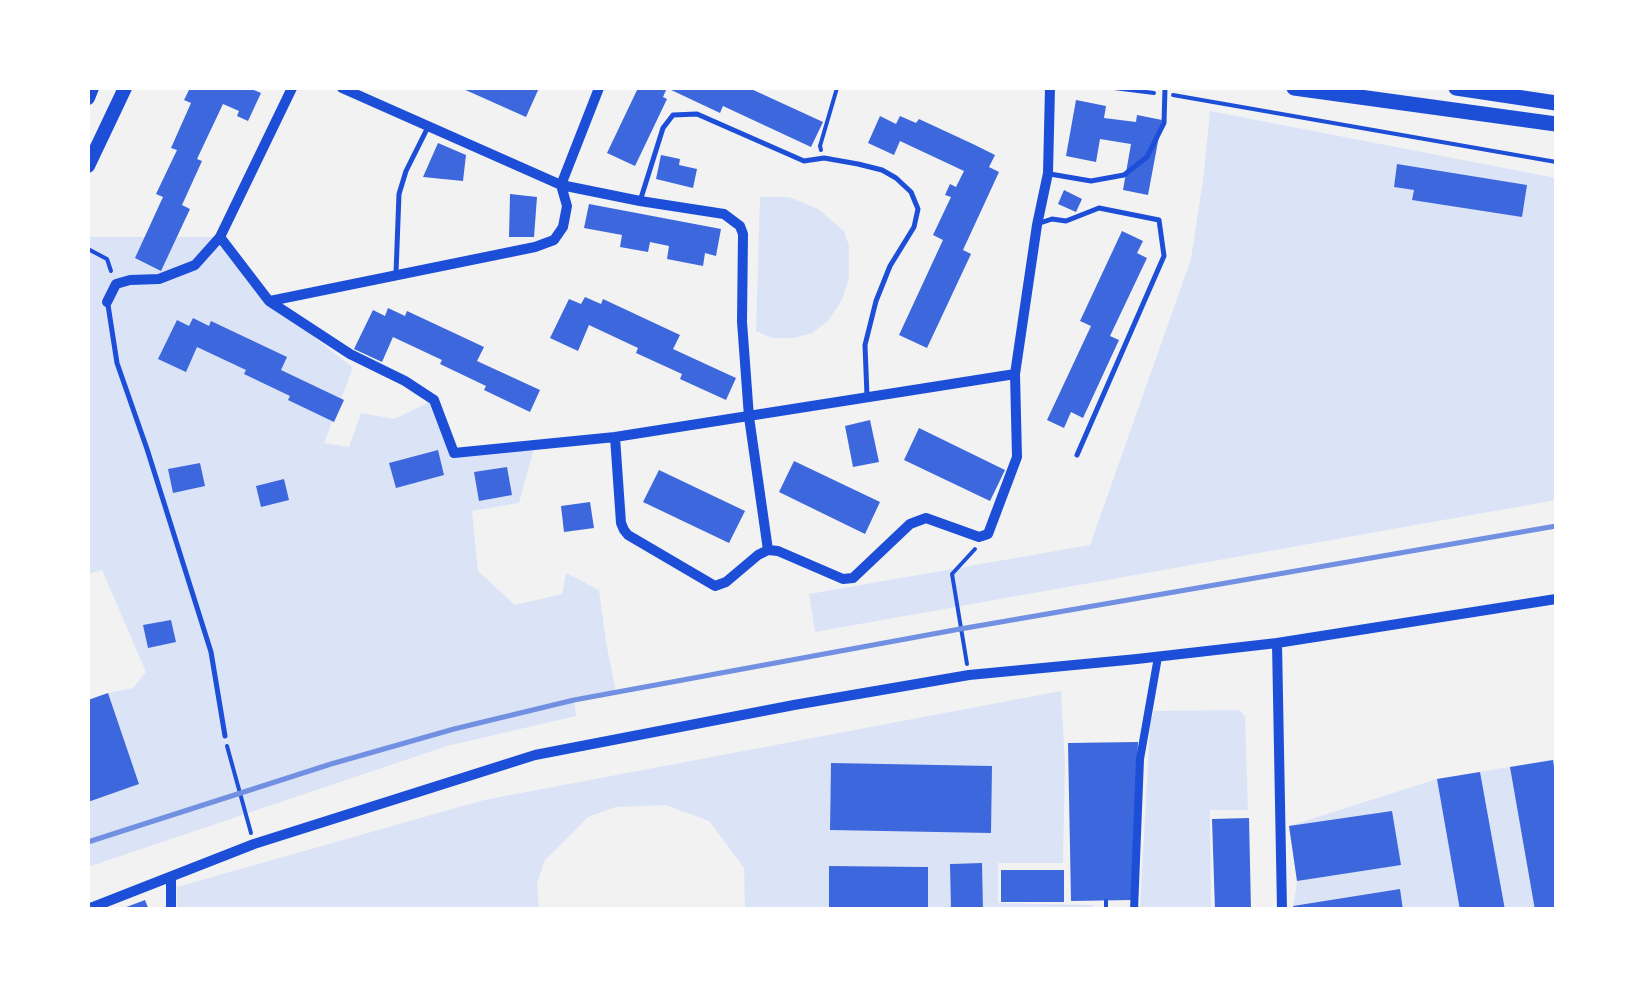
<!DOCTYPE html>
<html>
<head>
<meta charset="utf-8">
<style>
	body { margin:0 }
	#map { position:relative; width:1644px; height:997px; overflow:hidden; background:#f2f2f2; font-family:"Golos Text",sans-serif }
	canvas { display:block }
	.frame { position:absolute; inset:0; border:90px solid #fff; pointer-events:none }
</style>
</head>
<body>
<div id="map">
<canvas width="1644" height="997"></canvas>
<div class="frame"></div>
</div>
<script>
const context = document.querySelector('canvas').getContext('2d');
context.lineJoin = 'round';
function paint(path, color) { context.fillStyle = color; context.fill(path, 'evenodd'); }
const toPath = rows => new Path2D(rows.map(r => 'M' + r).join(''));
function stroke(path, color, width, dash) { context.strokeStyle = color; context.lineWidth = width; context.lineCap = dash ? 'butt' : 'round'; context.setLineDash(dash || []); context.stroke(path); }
paint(toPath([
	[1210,111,1556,178,1556,500,815,632,809,594,1090,545,1191,259,1203,180],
	[760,197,789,197,818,209,844,231,849,246,849,279,842,300,828,321,812,333,793,338,772,338,756,331],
	[88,237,220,237,269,301,353,368,324,443,349,447,361,413,394,419,434,400,454,453,535,445,519,503,472,511,478,571,515,605,562,594,566,573,599,590,606,642,616,692,574,700,576,716,447,746,88,867,88,802,139,783,108,693,133,688,146,672,102,570,88,574],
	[1061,691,1065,763,1063,863,998,863,998,903,1093,905,1093,910,983,909,981,863,950,864,951,909,928,909,927,867,830,866,829,909,745,909,744,868,709,821,666,805,616,807,588,817,545,860,537,883,539,909,177,909,177,887,484,800],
	[831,764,991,766,830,830],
	[1239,710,1245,716,1248,810,1210,810,1211,909,1140,910,1150,723,1154,711],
	[1556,759,1556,909,1293,909,1297,881,1289,826,1437,779]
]), '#dbe4f7');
paint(toPath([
	[190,88,249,88,261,93,248,121,237,116,239,111,223,104,197,159,202,161,182,205,190,209,161,271,135,258,163,197,156,194,177,150,171,148,191,103,184,100],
	[461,88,539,88,526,117],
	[638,88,749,88,823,122,811,147,723,106,720,113,667,88,663,97,667,99,635,166,607,153],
	[1076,100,1106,106,1104,118,1136,122,1137,115,1162,120,1148,195,1123,190,1131,144,1100,139,1096,162,1066,156],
	[880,116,896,124,900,116,916,123,919,119,975,145,995,155,989,167,999,172,963,250,971,254,927,348,899,335,943,240,933,235,951,197,945,195,950,184,956,187,964,171,900,141,894,155,868,143],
	[438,143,466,155,463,181,423,177],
	[661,155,680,159,679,165,697,169,693,188,656,179],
	[1397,164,1527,185,1522,217,1412,200,1414,190,1394,187],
	[1064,190,1082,199,1076,212,1058,204],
	[510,194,537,197,534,237,509,237],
	[589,204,721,229,716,256,705,253,703,266,667,259,669,246,650,242,648,252,620,247,622,235,584,228],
	[1122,231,1143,241,1137,253,1147,258,1110,336,1119,340,1083,418,1071,412,1064,428,1047,420,1091,326,1080,321],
	[585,297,601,304,603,299,680,335,673,349,736,378,726,400,680,379,682,374,636,353,638,348,589,325,578,351,550,338,569,299,581,304],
	[388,308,405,316,407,311,484,347,477,361,540,390,530,412,484,390,486,386,440,364,442,360,393,337,382,362,354,349,373,310,385,316],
	[193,318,209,326,211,321,287,357,281,370,344,400,334,422,288,400,290,396,244,374,246,370,197,347,186,372,158,359,177,320,189,326],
	[870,420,879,462,853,467,845,426],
	[919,428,1005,470,990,501,904,460],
	[438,450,444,475,396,488,389,463],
	[794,461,880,502,865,534,779,492],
	[200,463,205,486,173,493,168,469],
	[507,467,512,495,479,501,474,472],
	[659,470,745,511,729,543,643,502],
	[284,479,289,500,261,507,256,486],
	[590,502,594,528,564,532,561,506],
	[171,620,176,642,148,648,143,625],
	[108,693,139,784,88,802,88,700],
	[1138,742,1132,900,1071,901,1068,743],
	[1553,760,1556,779,1556,910,1535,910,1510,767],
	[831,763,992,766,991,833,830,830],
	[1480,772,1505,910,1460,910,1437,779],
	[1392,811,1401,865,1297,881,1289,826],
	[1249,818,1251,910,1215,910,1212,819],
	[982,863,983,910,951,910,950,864],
	[829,866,928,867,928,910,829,910],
	[1001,870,1064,870,1064,902,1001,902],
	[1400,889,1403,910,1293,910,1293,906],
	[145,900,149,910,121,910,121,909]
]), '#3d67dc');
stroke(toPath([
	[1114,88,1154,93],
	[1173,95,1556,162],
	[821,150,820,146,837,88],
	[88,249,107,259,111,271],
	[967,664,952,574,975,549],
	[227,746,251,833],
	[1106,910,1106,901]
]), '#1d4ed8', 4);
stroke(toPath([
	[1050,174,1091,181,1124,175,1147,157,1164,123,1165,88],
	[641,198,663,128,673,115,697,114,804,161,824,158,858,164,882,170,896,178,911,192,918,209,914,227,890,266,876,301,865,345,867,396],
	[1040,223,1052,219,1066,221,1099,208,1159,220,1164,256,1077,455],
	[396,273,399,194,406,171,428,127],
	[108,305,117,363,147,449,211,652,225,736]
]), '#1d4ed8', 5);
stroke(toPath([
	[1134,910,1140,759,1158,657]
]), '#1d4ed8', 8);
stroke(toPath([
	[342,88,561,185,640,201,724,214,740,226,743,234,742,322,749,417,768,550],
	[220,237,269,301,350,354,405,381,434,400,454,453,615,437,1015,374],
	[270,301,535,247,554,240,563,227,567,206,561,185,599,88],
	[107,302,116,284,130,280,159,279,195,265,220,237,292,88],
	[615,437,621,523,624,530,628,535,715,586,726,582,758,555,768,550,778,551,843,579,853,578,910,524,926,518,979,537,988,534,1017,457,1015,374,1037,225,1048,173,1050,88],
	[1277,643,1282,910],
	[171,878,171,910],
	[88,909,254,844,535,755,794,705,969,675,1137,659,1277,643,1556,599]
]), '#1d4ed8', 10);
stroke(toPath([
	[88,98,92,88],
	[88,166,125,88]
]), '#1d4ed8', 14);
stroke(toPath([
	[1294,88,1556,124],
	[1456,88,1556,103]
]), '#1d4ed8', 15);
stroke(toPath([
	[88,842,331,764,454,729,574,700,960,629,1556,526]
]), '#7290e2', 5);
</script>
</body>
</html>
